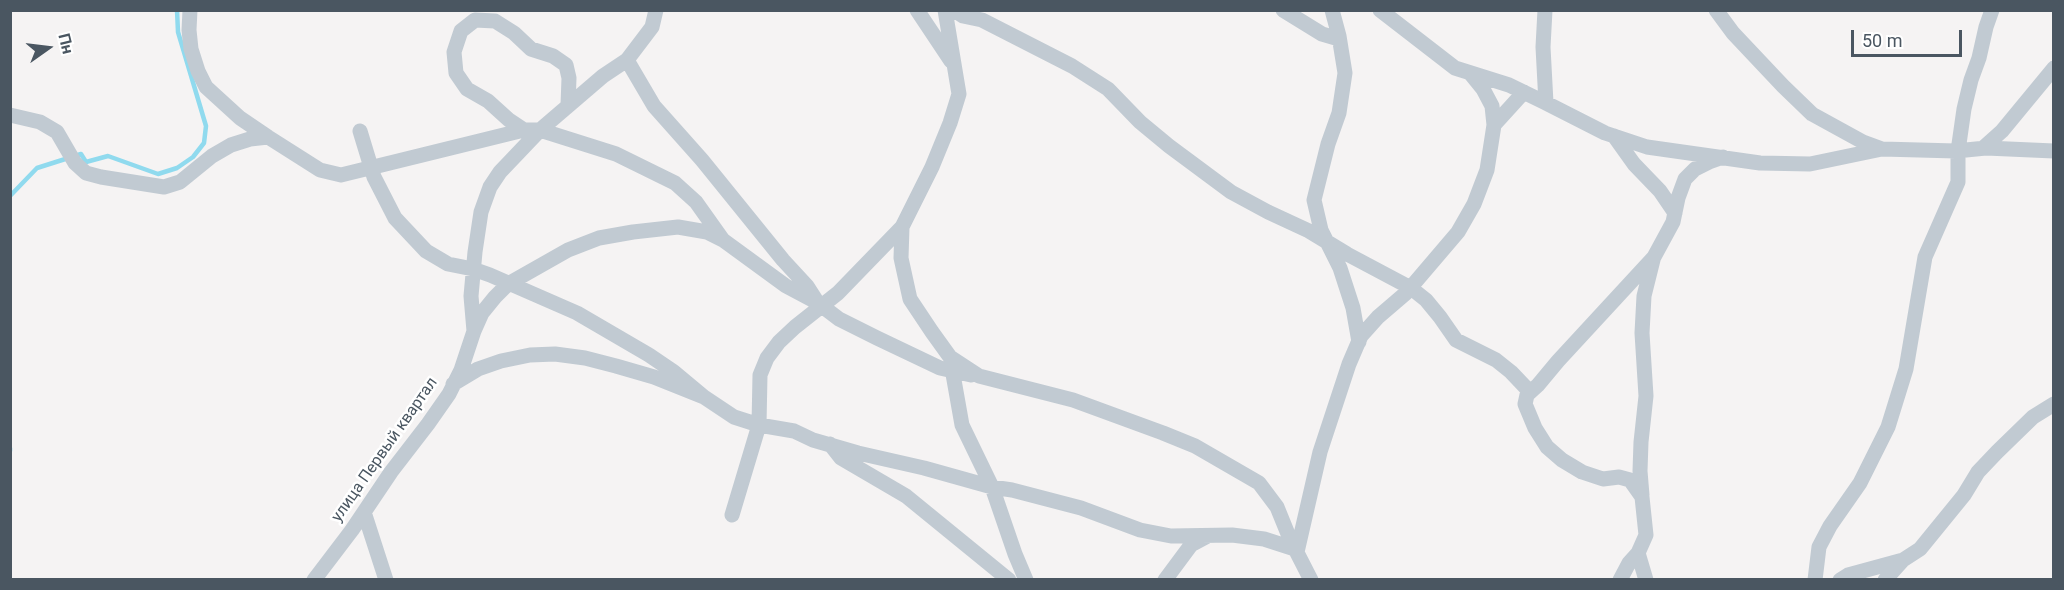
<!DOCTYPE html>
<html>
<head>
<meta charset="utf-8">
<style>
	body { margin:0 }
	#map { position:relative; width:2064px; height:590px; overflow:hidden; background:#f5f3f3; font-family:Roboto,sans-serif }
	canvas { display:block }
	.frame { position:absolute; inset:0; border:12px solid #4a5661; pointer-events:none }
	.north { position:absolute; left:18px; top:18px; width:60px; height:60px; -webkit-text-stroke:4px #fff; paint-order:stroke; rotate:76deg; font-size:16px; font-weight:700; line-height:24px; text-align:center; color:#4a5661 }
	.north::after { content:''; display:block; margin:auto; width:21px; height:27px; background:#4a5661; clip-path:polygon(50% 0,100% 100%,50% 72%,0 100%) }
	.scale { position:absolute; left:1851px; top:30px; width:111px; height:27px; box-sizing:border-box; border:3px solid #4a5661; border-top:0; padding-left:8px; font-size:18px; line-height:21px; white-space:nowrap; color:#4a5661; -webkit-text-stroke:4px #fff; paint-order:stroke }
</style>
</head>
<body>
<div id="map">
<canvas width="2064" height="590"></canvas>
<div class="frame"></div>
<div class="north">Пн</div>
<div class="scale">50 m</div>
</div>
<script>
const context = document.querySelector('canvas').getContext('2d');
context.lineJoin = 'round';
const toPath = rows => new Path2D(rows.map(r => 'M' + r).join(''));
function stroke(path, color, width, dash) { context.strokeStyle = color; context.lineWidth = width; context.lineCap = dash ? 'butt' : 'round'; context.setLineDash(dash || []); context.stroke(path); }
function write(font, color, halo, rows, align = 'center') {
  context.font = font + ' Roboto,sans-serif'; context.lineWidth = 5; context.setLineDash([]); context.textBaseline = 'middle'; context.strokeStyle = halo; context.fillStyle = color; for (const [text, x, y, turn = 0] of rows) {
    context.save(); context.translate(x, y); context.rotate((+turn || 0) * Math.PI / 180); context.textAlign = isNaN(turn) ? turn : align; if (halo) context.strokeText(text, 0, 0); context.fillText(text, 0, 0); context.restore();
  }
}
stroke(toPath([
	[10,196,37,168,81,154,86,162,108,156,158,174,177,168,193,157,204,143,206,126,178,32,177,10],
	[10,448,10,451]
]), '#90daee', 4.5);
stroke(toPath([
	[190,10,189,30,191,49,198,71,206,87,240,118,268,137],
	[917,10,951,61],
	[945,10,959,94,950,123,932,167,902,227,901,258,910,299,932,332,950,357,979,376,1073,400,1163,433,1195,446,1259,483,1277,507,1290,539,1311,580],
	[954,10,963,16,982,20,1072,66,1108,89,1140,122,1169,146,1231,192,1268,212,1309,231,1347,254,1411,288,1426,300,1440,317,1456,340,1496,360,1511,372,1530,392],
	[1283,10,1322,34,1339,39],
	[1332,10,1339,36,1345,73,1339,113,1328,144,1314,200,1321,230,1340,268,1353,308,1359,342],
	[1380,10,1455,68,1509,85,1546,103],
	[1545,10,1543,47,1546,103,1605,133,1647,147,1760,163,1810,164,1882,149],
	[1716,10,1733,33,1783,86,1812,114,1863,142,1882,149,1956,151,1986,148,2054,151],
	[627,60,654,106,702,160,783,260,807,286,816,300],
	[1470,73,1483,89,1492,106,1494,125],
	[10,115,40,122,57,132,75,163,86,173,101,177,164,187,180,182,212,156,231,145,250,139,268,137,320,170,341,175,524,130,540,130,616,154,675,183,696,202,723,240],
	[524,130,509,120,488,101,467,89,456,73,454,52,461,31,475,20,495,21,514,33,531,49,553,56,566,65,569,78,568,105],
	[360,131,374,177,395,218,426,251,448,264,473,269,490,275,577,313,649,355,674,372,704,397],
	[1614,136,1634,164,1660,191,1675,213],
	[1983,148,2002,131,2054,68],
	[902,227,838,293,795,327,779,342,767,358,760,375,759,425,794,431,813,440,858,453,924,468,992,487,1012,490,1081,508,1140,530,1171,536,1232,535,1264,539,1295,549],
	[474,331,482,313,495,297,508,284,568,250,599,238,633,232,678,227,707,232,723,240,786,286,818,303,839,319,877,338,940,368,971,375],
	[951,363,962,425,992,487,1015,554,1026,580],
	[453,384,478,369,501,361,530,355,555,354,585,358,616,366,654,377,704,397,734,417,759,425,732,515],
	[830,444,841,458,906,496,1009,580],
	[1642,495,1640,471,1641,442,1646,396,1642,333,1644,296,1653,260],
	[364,512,386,580],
	[1297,552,1320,452,1349,364,1361,336,1378,317,1406,293,1458,232,1474,204,1487,170,1494,125,1524,92],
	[1638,553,1646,580],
	[314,580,352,530,391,472,428,424,449,394,461,370,474,331,471,296,475,252,481,212,490,187,500,172,540,130,603,76,627,60,652,27,656,10],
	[1165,580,1191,545,1206,537],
	[1620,580,1629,563,1638,553,1646,535,1642,497,1630,480,1619,477,1603,479,1582,472,1562,460,1547,447,1535,428,1525,404,1527,395,1538,385,1558,361,1654,257,1673,222,1678,198,1685,179,1695,169,1709,162,1723,157],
	[1815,580,1819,547,1830,526,1860,483,1888,427,1906,369,1925,257,1958,182,1958,151,1964,109,1971,80,1979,58,1986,27,1992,10],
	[1840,580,1848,575,1903,560,1920,549,1964,495,1978,472,1997,452,2033,417,2054,404],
	[1885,580,1903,560]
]), '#c1cad2', 15);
write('16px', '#4a5661', '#fff', [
	["улица Первый квартал",385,450,-55]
]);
</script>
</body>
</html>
